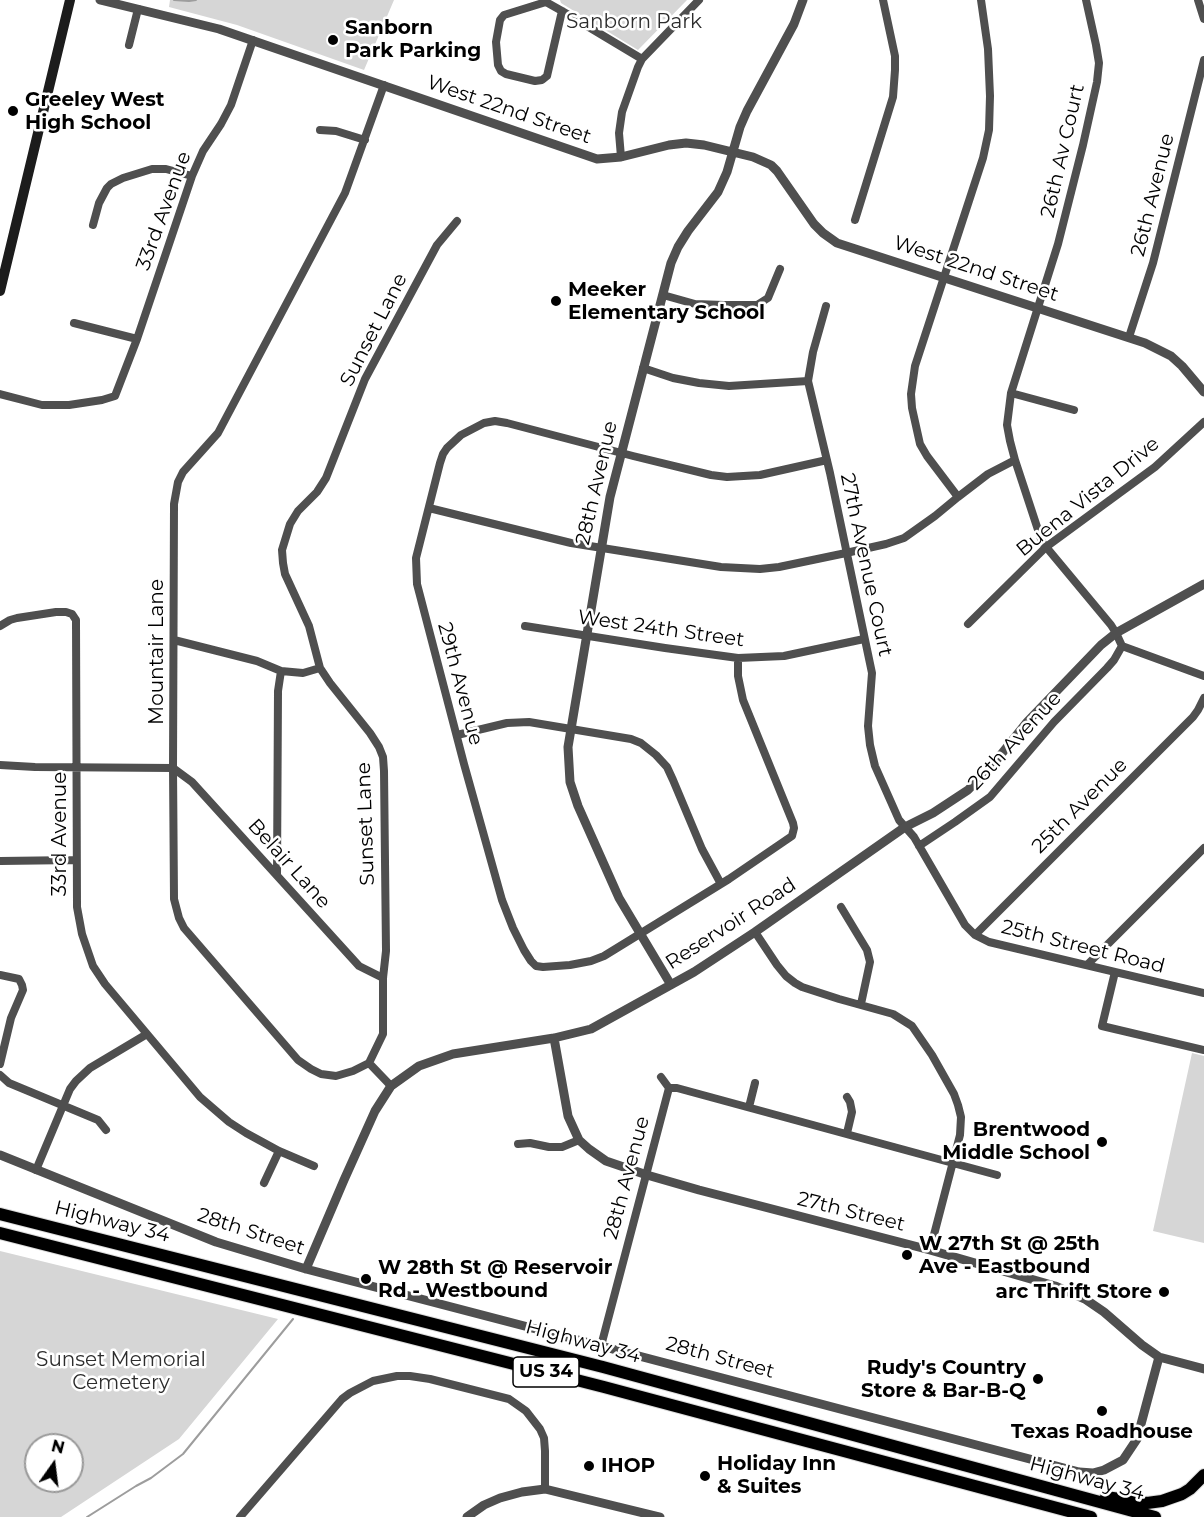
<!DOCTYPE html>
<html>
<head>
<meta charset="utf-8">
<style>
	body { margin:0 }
	#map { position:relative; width:1204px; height:1517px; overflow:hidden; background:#fff; font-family:Montserrat,sans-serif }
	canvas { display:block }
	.north { position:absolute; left:24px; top:1433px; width:60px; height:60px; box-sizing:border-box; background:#fff; border:2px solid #999; border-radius:50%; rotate:14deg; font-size:16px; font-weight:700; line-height:24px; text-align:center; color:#000 }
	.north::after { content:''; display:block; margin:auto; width:21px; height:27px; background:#000; clip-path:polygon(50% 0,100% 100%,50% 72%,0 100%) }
</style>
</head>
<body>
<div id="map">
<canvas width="1204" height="1517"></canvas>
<div class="north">N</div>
</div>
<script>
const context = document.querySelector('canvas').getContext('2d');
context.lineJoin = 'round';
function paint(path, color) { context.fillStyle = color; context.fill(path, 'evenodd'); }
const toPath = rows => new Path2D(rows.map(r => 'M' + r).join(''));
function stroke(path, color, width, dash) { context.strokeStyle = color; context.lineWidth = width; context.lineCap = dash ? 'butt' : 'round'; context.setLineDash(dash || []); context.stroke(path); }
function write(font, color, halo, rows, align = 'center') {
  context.font = font + ' Montserrat,sans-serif'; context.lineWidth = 5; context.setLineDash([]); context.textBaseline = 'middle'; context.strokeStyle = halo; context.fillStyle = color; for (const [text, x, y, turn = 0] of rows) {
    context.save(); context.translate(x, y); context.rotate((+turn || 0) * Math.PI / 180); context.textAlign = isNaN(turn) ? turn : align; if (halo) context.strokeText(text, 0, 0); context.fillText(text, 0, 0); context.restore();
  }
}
paint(toPath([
	[170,0,394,0,364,70,237,25,169,7],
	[560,0,687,0,638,50,561,3],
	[1192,1053,1204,1056,1204,1243,1153,1231],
	[0,1251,278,1319,179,1439,61,1517,0,1517],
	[36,1445,72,1445,72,1481,36,1481]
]), '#d6d6d6');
stroke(toPath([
	[174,0,189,1,196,0],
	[87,1517,136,1486,151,1478,183,1454,293,1319]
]), '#9d9d9d', 2);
const trunk = toPath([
	[0,1214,603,1367,1155,1517],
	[0,1233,604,1387,1091,1517],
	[1106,1497,1147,1503,1162,1501,1182,1494,1190,1489,1204,1475]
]);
stroke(trunk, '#dbdbdb', 14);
stroke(toPath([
	[1086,0,1096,45,1099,63,1097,82,1083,145,1058,244,1011,393,1007,425,1010,441,1015,460,1042,542,1111,625,1116,633,1122,646,1204,676],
	[1198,0,1204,19],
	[562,11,547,76,542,80,535,81,506,74,501,71,498,65,496,42,500,20,504,15,546,2,562,11,642,59],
	[129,45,138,9],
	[384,85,345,193,218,433,183,472,178,482,174,504,173,768,174,899,179,918,184,928,298,1060,311,1069,321,1074,336,1076,353,1071,369,1063,391,1086],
	[320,130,336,131,365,140],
	[621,157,619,133,622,112,638,67,642,59,699,0],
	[855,220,893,97,895,70,895,56,883,0],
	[93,225,99,203,107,188,111,184,123,178,152,169,166,169,192,176],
	[663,295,695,304,724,305,757,305,768,298,780,269],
	[826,306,813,352,808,381,830,473,872,673,868,726,870,745,875,766,899,820,914,837,965,925,975,935,989,942,1204,993],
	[74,323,137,339],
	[1129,337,1153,263,1204,60],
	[643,368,673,378,699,383,729,386,808,381],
	[1011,393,1074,410],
	[0,394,42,405,69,405,102,400,115,396,137,339,192,176,203,151,221,124,231,105,253,40],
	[958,497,927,456,920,444,912,408,911,394,915,366,983,158,989,130,990,96,988,49,981,0],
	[429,508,571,543,721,567,760,569,779,567,846,553,886,544,904,538,935,516,958,497,988,474,1015,460],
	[968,624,1046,547,1155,467,1204,422],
	[0,626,10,620,17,618,56,612,66,612,72,614,76,620,77,907,82,934,93,966,105,984,200,1097,229,1122,246,1133,279,1151,314,1166],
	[525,626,665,648,738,658,784,656,864,639],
	[174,640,257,661,281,671,303,673,320,668],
	[738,658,738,676,743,700,793,823,794,828,792,836,729,879,604,956,591,961,570,965,543,967,536,966,531,961,524,950,513,928,502,900,464,764,417,584,416,558,440,463,443,454,447,448,461,435,484,423,495,421,507,423,633,456,711,475,727,477,760,475,827,460],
	[457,735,507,723,529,722,631,739,641,743,656,755,667,767,673,780,702,849,721,884],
	[0,765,35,767,173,768,192,782,359,966,383,978],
	[919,846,955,822,990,797,1054,722,1107,668,1114,660,1122,646],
	[0,861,76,860],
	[277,875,278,691,281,671],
	[841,907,867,950,870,962,861,1004],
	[755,932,777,965,786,976,795,983,802,987,839,999,893,1014,912,1026,932,1055,954,1094,958,1105,961,1117,960,1135,930,1250],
	[975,935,1193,717,1198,710,1204,698],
	[1087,965,1204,848],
	[1115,972,1102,1026,1204,1050],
	[0,975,19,979,22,985,23,990,11,1018,0,1064],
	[369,1063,383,1034,383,978,386,951,384,771,383,757,379,747,370,733,330,683,320,668,309,626,285,574,283,563,282,550,290,524,298,511,317,492,326,478,365,379,437,245,457,221],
	[0,1075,9,1083,98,1120,106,1130],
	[661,1077,669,1088,677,1088,997,1175],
	[749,1107,755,1083],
	[847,1133,852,1112,850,1102,847,1097],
	[518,1144,530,1143,549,1147,562,1147,579,1140],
	[36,1170,70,1089,76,1081,90,1068,147,1034],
	[264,1183,279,1151],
	[601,1346,669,1088],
	[240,1517,342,1399,350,1393,373,1381,397,1376,410,1376,430,1379,509,1399,526,1411,540,1429,544,1438,545,1451,545,1489]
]), '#4f4f4f', 8);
stroke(toPath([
	[100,0,219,29,597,159,621,157,669,145,686,143,704,145,753,157,771,165,777,171,814,224,823,233,837,243,1145,343,1171,356,1182,366,1204,392],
	[671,985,619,898,578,806,570,782,568,747,610,497,671,263,678,247,688,231,718,192,727,172,740,127,747,111,794,24,803,0],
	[554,1038,568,1116,579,1140,589,1149,606,1161,647,1175,699,1190,930,1250,1055,1286,1085,1299,1104,1312,1142,1345,1159,1357,1204,1369],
	[0,1155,216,1242,306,1269,601,1346,1079,1472,1093,1473,1104,1470,1123,1460,1137,1439,1159,1357],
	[306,1269,344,1180,375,1111,391,1086,419,1066,453,1054,554,1038,591,1029,694,972,755,932,905,827,933,813,968,790,995,762,1027,722,1101,645,1116,633,1204,584],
	[467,1517,484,1505,500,1498,522,1492,545,1489,660,1517]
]), '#4f4f4f', 9);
stroke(toPath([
	[0,291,70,0]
]), '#1c1c1c', 10);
stroke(trunk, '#000', 12);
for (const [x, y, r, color] of [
	[333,40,6,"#000"],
	[13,111,6,"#000"],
	[556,301,6,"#000"],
	[1102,1142,6,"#000"],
	[907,1255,6,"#000"],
	[366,1279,6,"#000"],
	[1164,1292,6,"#000"],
	[1038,1379,6,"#000"],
	[1102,1411,6,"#000"],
	[589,1466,6,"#000"],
	[705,1476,6,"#000"]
]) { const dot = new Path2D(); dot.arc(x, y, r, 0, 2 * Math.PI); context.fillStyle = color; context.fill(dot); stroke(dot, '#fff', 2); }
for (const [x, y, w] of [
	[546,1372,66]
]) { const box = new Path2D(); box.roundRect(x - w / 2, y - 15, w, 30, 4.5); context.fillStyle = '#fff'; context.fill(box); stroke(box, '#000', 1.5); }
write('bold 18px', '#000', null, [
	["US 34",546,1372]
]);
write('20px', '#2d2d2d', '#fff', [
	["Sanborn Park",634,22],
	["Sunset Memorial",121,1360],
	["Cemetery",121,1383]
]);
write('bold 20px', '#000', '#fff', [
	["Sanborn",345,28],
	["Park Parking",345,51],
	["Greeley West",25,100],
	["High School",25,123],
	["Meeker",568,290],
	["Elementary School",568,313],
	["Brentwood",1090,1130,"right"],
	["Middle School",1090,1153,"right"],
	["W 27th St @ 25th",919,1244],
	["Ave - Eastbound",919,1267],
	["W 28th St @ Reservoir",378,1268],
	["Rd - Westbound",378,1291],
	["arc Thrift Store",1152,1292,"right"],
	["Rudy's Country",1026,1368,"right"],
	["Store & Bar-B-Q",1026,1391,"right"],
	["Texas Roadhouse",1102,1432,"center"],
	["Holiday Inn",717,1464],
	["& Suites",717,1487],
	["IHOP",601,1466]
], 'left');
write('20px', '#000', '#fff', [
	["West 22nd Street",509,110,19],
	["26th Av Court",1063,151,-77],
	["26th Avenue",1153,195,-76],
	["33rd Avenue",164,211,-70],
	["West 22nd Street",976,269,18],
	["Sunset Lane",374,330,-63],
	["28th Avenue",597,483,-77],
	["Buena Vista Drive",1088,497,-39],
	["27th Avenue Court",866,565,78],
	["West 24th Street",661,629,8],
	["Mountair Lane",157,652,-90],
	["29th Avenue",460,684,75],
	["26th Avenue",1015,741,-47],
	["25th Avenue",1080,806,-45],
	["Sunset Lane",366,824,-92],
	["33rd Avenue",60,834,-90],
	["Belair Lane",289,864,48],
	["Reservoir Road",731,924,-33],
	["25th Street Road",1083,947,14],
	["28th Avenue",627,1178,-75],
	["27th Street",851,1212,14],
	["Highway 34",112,1222,14],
	["28th Street",251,1232,18],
	["Highway 34",583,1342,15],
	["28th Street",720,1358,15],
	["Highway 34",1087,1479,15]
]);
</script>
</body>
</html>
